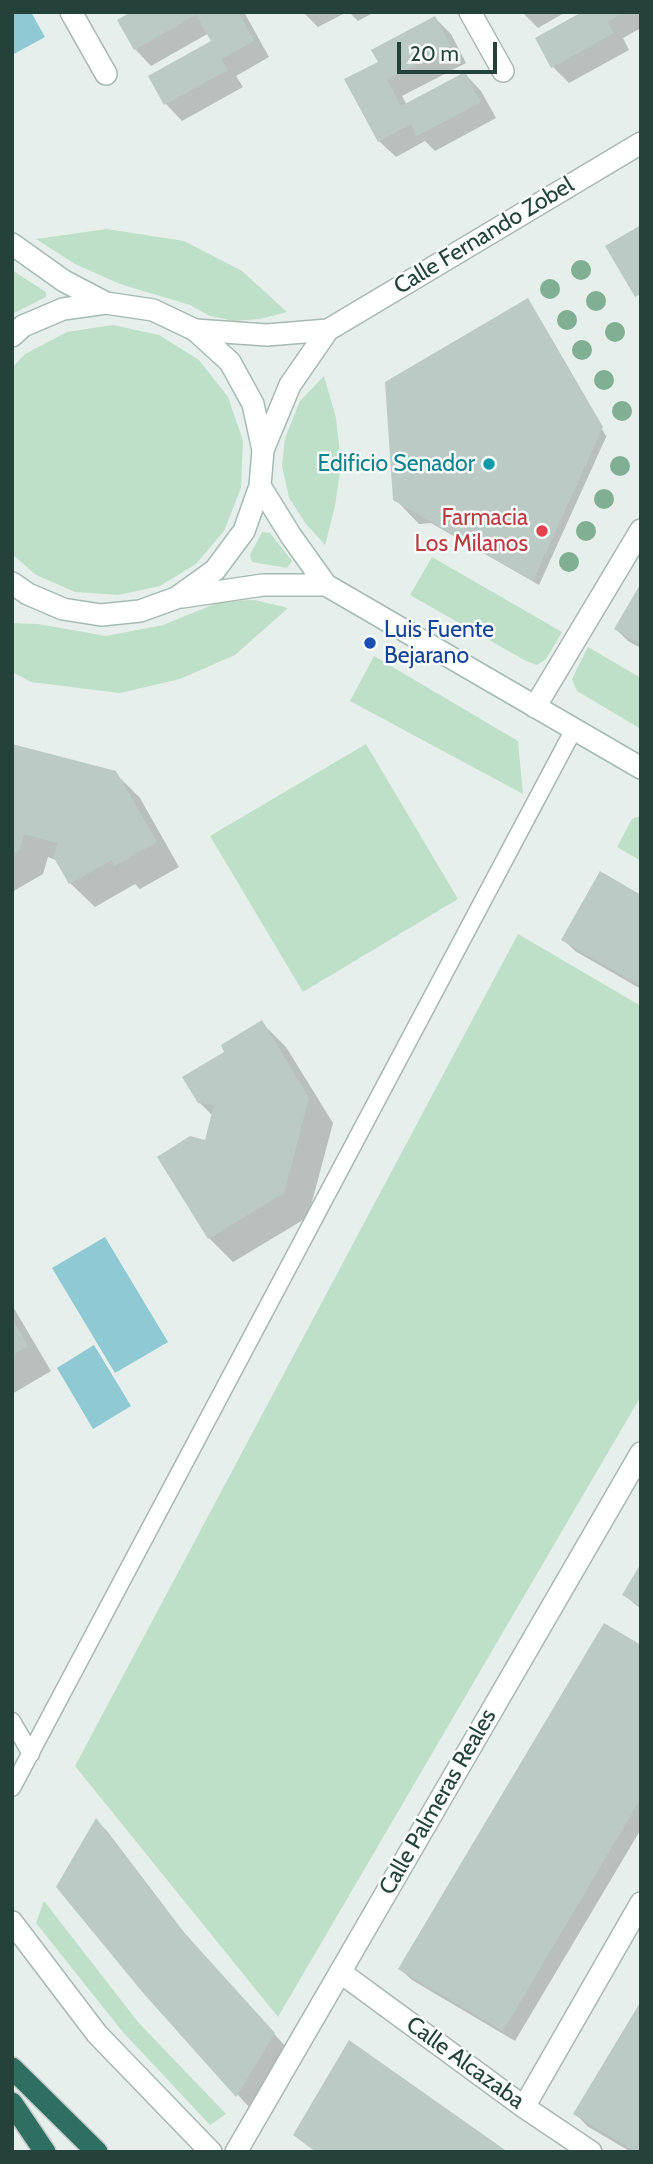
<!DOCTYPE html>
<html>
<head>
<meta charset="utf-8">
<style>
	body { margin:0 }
	#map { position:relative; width:653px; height:2164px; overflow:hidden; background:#e6efeb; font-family:Cabin,sans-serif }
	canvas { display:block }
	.frame { position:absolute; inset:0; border:14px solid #24423a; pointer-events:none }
	.scale { position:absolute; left:397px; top:42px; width:100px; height:32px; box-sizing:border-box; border:4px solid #24423a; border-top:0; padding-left:9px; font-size:21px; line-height:24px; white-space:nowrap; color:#24423a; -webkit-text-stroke:5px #f7fbf9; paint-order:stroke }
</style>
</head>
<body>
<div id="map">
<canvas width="653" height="2164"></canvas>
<div class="frame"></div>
<div class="scale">20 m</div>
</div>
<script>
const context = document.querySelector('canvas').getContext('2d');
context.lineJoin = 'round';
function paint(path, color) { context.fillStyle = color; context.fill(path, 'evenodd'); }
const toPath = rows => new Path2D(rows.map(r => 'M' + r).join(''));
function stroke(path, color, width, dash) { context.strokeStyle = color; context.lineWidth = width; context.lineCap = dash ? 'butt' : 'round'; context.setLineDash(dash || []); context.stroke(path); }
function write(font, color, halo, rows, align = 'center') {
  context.font = font + ' Cabin,sans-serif'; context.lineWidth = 5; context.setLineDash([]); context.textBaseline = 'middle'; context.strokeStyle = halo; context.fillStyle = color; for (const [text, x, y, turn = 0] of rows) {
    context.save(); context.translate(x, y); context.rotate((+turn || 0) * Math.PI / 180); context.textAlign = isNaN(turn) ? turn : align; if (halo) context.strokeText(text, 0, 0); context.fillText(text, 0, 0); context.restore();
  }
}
paint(toPath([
	[107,229,184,241,242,271,287,312,260,319,234,321,210,316,190,305,120,284,75,264,36,239],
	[12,270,46,292,46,297,12,314],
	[113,325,159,335,199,360,228,397,243,441,241,488,224,531,196,564,160,586,118,595,75,592,36,575,12,554,12,368,25,354,67,332],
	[324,376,336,418,341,464,335,506,325,545,306,524,289,498,282,466,285,438,300,401],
	[262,532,270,533,292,561,287,568,252,562,250,555],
	[432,557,562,632,546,659,537,665,526,661,410,595],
	[255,600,288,608,235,655,180,679,120,693,31,682,12,672,12,623,38,624,106,636,163,625,222,601],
	[588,647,641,678,641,729,577,691,572,679],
	[374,656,518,741,523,794,350,701],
	[366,744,458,899,303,992,210,836],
	[641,816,641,861,617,847,632,819],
	[518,934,641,1006,641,1396,278,2017,75,1766],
	[44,1901,138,2022,226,2114,210,2125,122,2031,36,1923]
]), '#bfe0c8');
paint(toPath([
	[12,12,31,12,45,37,12,55],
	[105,1237,168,1342,115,1373,52,1268],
	[94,1345,131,1406,93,1429,57,1368]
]), '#8ec9d4');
paint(toPath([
	[135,12,244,12,269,57,236,76,243,87,182,121,166,104,151,76,213,42,209,33,151,66,135,49],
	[303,12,347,12,318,27],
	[349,12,375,12,358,21],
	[522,12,566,12,538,28],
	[585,12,641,12,641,28,623,38,629,50,569,83,553,67],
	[435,18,451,34,466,63,402,96,407,105,465,74,481,91,496,118,435,151,425,141,396,157,379,141,380,62],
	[528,301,606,436,607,435,539,585,431,523,419,524,395,499],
	[641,587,641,648,628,641,616,629],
	[12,745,115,773,140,798,179,867,140,889,135,884,95,907,70,883,56,860,48,857,43,874,12,892],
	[641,897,641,989,575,951,563,939],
	[262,1023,286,1047,333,1123,308,1217,233,1262,209,1238,206,1143,213,1116,199,1102],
	[12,1305,51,1371,12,1394],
	[641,1566,641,1609,624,1595],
	[641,1647,641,1829,515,2041,412,1980,400,1969],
	[96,1820,107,1831,192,1943,285,2046,249,2107,145,1993],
	[576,2114,641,2152,631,2152,587,2126]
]), '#0003');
paint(toPath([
	[131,12,238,12,254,41,221,59,228,70,164,105,148,76,211,41,196,15,134,50,117,20],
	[582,12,624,12,608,22,614,33,551,68,535,38],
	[435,16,451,46,387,80,401,106,465,72,481,102,417,136,411,124,378,142,344,79,378,62,371,50],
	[641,225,641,294,635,297,605,246],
	[528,298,603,427,533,581,393,500,385,382],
	[641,583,641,645,614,629],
	[12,744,116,771,157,842,114,866,112,860,69,884,54,858,57,843,24,834,20,850,12,854],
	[600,871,641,895,641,986,561,940],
	[262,1020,309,1098,284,1193,208,1239,157,1157,190,1136,205,1140,214,1105,198,1103,182,1077,224,1052,221,1045],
	[12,1319,28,1346,12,1355],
	[641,1563,641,1606,622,1595],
	[604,1623,641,1645,641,1798,503,2031,398,1969],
	[96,1818,181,1929,275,2033,236,2097,144,1994,56,1887],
	[641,2001,641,2152,636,2152,573,2114],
	[349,2040,508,2152,316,2152,293,2135]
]), '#bbcac4');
const lane = toPath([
	[12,1721,31,1754],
	[12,1788,574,729]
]);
const street = toPath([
	[71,12,106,74],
	[470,12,503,71],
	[195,330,267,335,328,330],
	[263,450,290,385,328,330,641,143],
	[535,707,641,530],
	[12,1922,97,2034,211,2152],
	[340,1972,524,2107,591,2152],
	[524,2107,641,1903],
	[236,2152,641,1453]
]);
const secondary = toPath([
	[12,244,64,281,106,303],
	[12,336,23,326,63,309,106,303,153,310,195,330,230,362,253,404,263,450,260,486,244,531,215,570,176,598,140,611,101,615,63,609,28,594,12,583],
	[260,486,291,536,326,585,641,768],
	[182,597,263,585,326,585]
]);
const highway = toPath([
	[12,2068,97,2152],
	[12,2103,45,2152]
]);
stroke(lane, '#a8b8b2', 19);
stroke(street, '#a8b8b2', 24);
stroke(secondary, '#a4bbb3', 24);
stroke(highway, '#c2cac8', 24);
stroke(lane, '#fff', 16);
stroke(street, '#fff', 21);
stroke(secondary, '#fff', 21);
stroke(highway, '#2f6f62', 21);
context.fillStyle = '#80af93';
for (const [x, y] of [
	[581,270],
	[550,289],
	[596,301],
	[567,320],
	[615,332],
	[582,350],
	[604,380],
	[622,411],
	[620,466],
	[604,499],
	[586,531],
	[569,562]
]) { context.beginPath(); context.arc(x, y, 10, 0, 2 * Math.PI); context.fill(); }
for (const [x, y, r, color] of [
	[489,464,7,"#0f9aa8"],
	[542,531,7,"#e0444e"],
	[370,643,7,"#1a4fb4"]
]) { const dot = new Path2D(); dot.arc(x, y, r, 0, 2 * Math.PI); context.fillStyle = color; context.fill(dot); stroke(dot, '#f7fbf9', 2.5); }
write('23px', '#24423a', '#f7fbf9', [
	["Calle Fernando Zobel",484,236,-31],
	["Calle Palmeras Reales",438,1802,-60],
	["Calle Alcazaba",465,2063,36]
]);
write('23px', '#0d838f', '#f7fbf9', [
	["Edificio Senador",475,464]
], 'right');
write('23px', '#be3a42', '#f7fbf9', [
	["Farmacia",528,518],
	["Los Milanos",528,544]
], 'right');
write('23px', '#164399', '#f7fbf9', [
	["Luis Fuente",384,630],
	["Bejarano",384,656]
], 'left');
</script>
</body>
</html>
